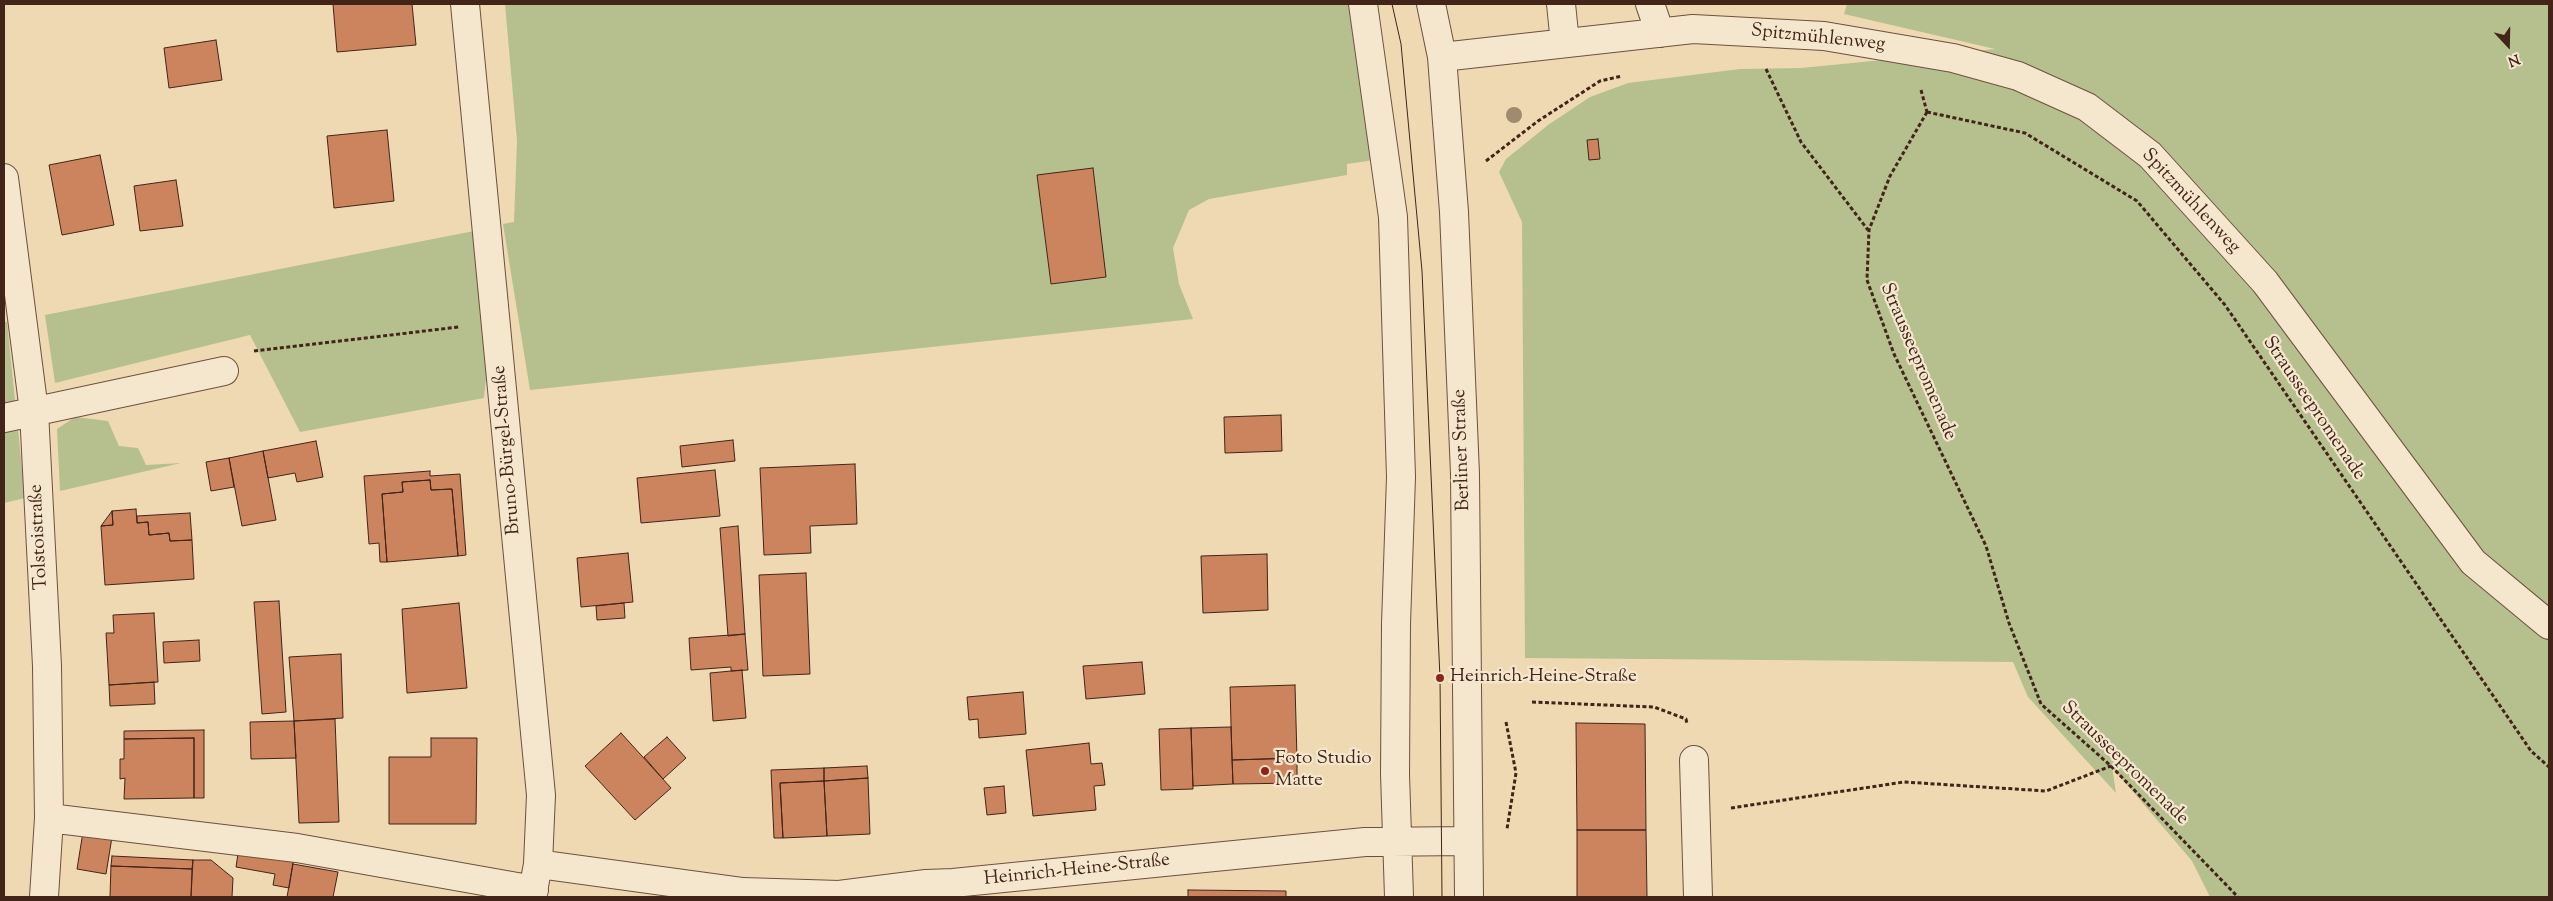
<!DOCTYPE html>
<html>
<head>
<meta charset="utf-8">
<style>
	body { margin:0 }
	#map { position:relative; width:2553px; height:901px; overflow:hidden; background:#efd9b3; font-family:"Sorts Mill Goudy",serif }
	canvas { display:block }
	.frame { position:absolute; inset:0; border:5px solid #422418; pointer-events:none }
	.north { position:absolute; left:2483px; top:20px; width:50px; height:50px; -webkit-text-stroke:4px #f5e6ce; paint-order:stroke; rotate:159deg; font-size:14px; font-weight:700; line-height:20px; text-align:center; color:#422418 }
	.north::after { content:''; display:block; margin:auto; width:18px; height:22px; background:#422418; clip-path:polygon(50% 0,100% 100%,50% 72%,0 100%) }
</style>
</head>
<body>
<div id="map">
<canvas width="2553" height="901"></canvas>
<div class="frame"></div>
<div class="north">N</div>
</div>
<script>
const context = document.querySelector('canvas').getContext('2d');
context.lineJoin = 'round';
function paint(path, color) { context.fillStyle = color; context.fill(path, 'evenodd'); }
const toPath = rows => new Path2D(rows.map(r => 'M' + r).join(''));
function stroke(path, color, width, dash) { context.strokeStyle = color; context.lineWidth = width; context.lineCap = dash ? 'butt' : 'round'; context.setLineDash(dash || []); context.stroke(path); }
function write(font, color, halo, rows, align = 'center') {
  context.font = font + ' "Sorts Mill Goudy",serif'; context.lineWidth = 4.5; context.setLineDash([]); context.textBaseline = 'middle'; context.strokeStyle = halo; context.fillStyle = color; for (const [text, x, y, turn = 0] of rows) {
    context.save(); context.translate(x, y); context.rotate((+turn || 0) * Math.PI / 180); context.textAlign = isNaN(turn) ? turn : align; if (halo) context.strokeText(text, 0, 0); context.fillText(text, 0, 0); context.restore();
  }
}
paint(toPath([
	[505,4,1358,4,1381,159,1347,164,1347,175,1209,199,1189,210,1173,248,1179,284,1193,319,530,390,503,224,514,222,517,141],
	[1037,175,1106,277,1051,284],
	[1847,4,2549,4,2549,897,2210,897,2192,861,2112,767,2116,793,2028,697,2013,662,1525,658,1522,222,1499,172,1506,159,1548,125,1590,97,1628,83,1740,69,1801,68,1995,49,1844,14],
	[479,230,489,348,484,398,300,432,250,335,55,383,45,315],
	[4,322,7,322,25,498,4,503],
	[75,417,108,421,119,446,138,448,146,465,181,463,60,491,57,429]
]), '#b6c08f');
const building = toPath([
	[333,4,412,4,416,45,337,52,333,4],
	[216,40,222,80,169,88,164,48,216,40],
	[387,130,394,201,334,208,327,136,387,130],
	[1598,139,1600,159,1589,160,1587,140,1598,139],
	[100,155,114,225,62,235,49,165,100,155],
	[1093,168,1106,277,1051,284,1037,175,1093,168],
	[176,180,183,226,140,231,134,186,176,180],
	[1281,415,1282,451,1225,453,1224,417,1281,415],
	[733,440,735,461,682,467,680,446,733,440],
	[316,441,323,477,297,482,295,473,268,478,263,451,316,441],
	[263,451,276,520,242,526,229,458,263,451],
	[229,458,234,487,211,491,206,462,229,458],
	[855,464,857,524,810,526,811,553,764,555,760,468,855,464],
	[715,470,720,516,641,523,637,478,715,470],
	[430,471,430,476,460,474,466,555,458,556,452,489,431,490,430,480,402,482,403,492,382,494,387,562,380,562,379,543,369,544,364,476,430,471],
	[430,480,431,490,452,489,458,556,387,562,382,494,403,492,402,482,430,480],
	[136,509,137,523,148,522,149,535,169,533,170,541,192,540,194,579,105,585,101,526,113,525,112,511,136,509],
	[112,511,113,525,101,526,112,511],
	[190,513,192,540,170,541,169,533,149,535,148,522,137,523,137,516,190,513],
	[738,526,745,634,728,636,720,528,738,526],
	[628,553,633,602,581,607,577,558,628,553],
	[1267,554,1268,610,1203,613,1201,556,1267,554],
	[806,573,810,674,763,676,759,575,806,573],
	[279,601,286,712,262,714,254,602,279,601],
	[459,603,467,688,407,693,402,609,459,603],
	[624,603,625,618,597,620,596,606,624,603],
	[154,613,158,682,109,685,106,633,114,633,113,615,154,613],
	[745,634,748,670,731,671,731,667,691,670,689,638,745,634],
	[199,640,200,661,164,663,163,642,199,640],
	[341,654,343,718,294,721,289,657,341,654],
	[1142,662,1145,694,1086,699,1083,666,1142,662],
	[742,670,746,718,713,721,710,673,742,670],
	[154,682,155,704,110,706,109,685,154,682],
	[1295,685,1297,758,1232,760,1230,687,1295,685],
	[1023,692,1026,734,979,738,978,719,969,720,967,697,1023,692],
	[335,719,339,822,299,823,294,721,335,719],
	[294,721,296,758,251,759,250,722,294,721],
	[1576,723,1645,724,1646,830,1577,830,1576,723],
	[1231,727,1233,784,1193,786,1191,728,1231,727],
	[1191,728,1193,789,1161,790,1159,729,1191,728],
	[204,730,204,798,194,798,194,738,124,739,124,731,204,730],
	[621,733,671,788,635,820,585,766,621,733],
	[667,737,686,758,663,779,644,757,667,737],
	[194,738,194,798,124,799,125,778,120,779,120,759,124,759,124,739,194,738],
	[431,738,477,738,476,824,389,824,389,757,431,757,431,738],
	[1089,743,1091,764,1102,763,1105,785,1094,786,1096,810,1033,816,1026,750,1089,743],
	[1297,758,1297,783,1233,784,1232,760,1297,758],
	[867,766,868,778,824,781,824,768,867,766],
	[824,768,824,781,780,783,783,838,774,838,771,770,824,768],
	[868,778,870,834,827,836,824,781,868,778],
	[824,781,827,836,783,838,780,783,824,781],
	[1004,786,1006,813,987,815,984,788,1004,786],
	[1577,830,1646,830,1647,897,1577,897,1577,830],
	[83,832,112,837,106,874,77,869,83,832],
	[239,847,294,856,289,888,273,885,275,874,236,867,239,847],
	[112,856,193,860,192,869,111,866,112,856],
	[193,860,211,860,233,878,232,897,191,897,193,860],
	[293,864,338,872,333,897,287,897,293,864],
	[111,866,192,869,191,897,110,897,111,866],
	[1188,890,1286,891,1286,897,1188,897,1188,890]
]);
paint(building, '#cc845e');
stroke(building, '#422418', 1);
const minor = toPath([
	[465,4,541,795,538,864,532,897],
	[1363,4,1393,217,1401,477,1396,624,1395,774,1399,897],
	[1431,4,1442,57,1454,212,1465,474,1469,897],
	[1561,4,1565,43],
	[1650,4,1660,33],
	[1442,57,1693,29,1824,36,1953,58,2018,76,2087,107,2150,155,2265,282,2473,562,2549,625],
	[4,178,34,411,47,666,49,818,44,897],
	[4,418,224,371],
	[1694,760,1698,897],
	[49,818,297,848,534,890],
	[538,864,743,892,839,895,926,884,953,883,1365,842,1468,841]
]);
stroke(minor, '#6d513f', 30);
stroke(toPath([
	[1766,69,1801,142,1868,230],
	[1921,90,1927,112],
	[1927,112,2025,133,2137,201,2225,305,2531,751,2549,767],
	[1927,112,1890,176,1869,230,1867,280,1894,354,1986,546,2009,623,2041,704,2111,766,2238,897],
	[1486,161,1538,121,1600,81,1622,76],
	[254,351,459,327],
	[1532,702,1654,707,1686,719,1687,724],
	[1506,722,1516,773,1507,829],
	[1731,808,1904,782,2046,791,2111,766]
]), '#422418', 3, [4, 2.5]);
stroke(minor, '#f5e6ce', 28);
stroke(toPath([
	[1392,4,1401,44,1422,271,1440,678,1442,897]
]), '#422418', 1);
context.fillStyle = '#a08b6e';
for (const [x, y] of [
	[1514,115]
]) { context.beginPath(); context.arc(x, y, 8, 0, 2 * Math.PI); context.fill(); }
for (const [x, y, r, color] of [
	[1440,678,5,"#8f2418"],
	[1265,771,5,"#8f2418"]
]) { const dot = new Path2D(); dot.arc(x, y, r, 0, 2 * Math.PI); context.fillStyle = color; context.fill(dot); stroke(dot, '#f5e6ce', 2); }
write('19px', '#422418', '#f5e6ce', [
	["Spitzmühlenweg",1818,39,6],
	["Spitzmühlenweg",2190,202,47],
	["Strausseepromenade",1917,362,67],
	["Strausseepromenade",2313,409,56],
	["Bruno-Bürgel-Straße",508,450,-95],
	["Berliner Straße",1463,450,-92],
	["Tolstoistraße",40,537,-93],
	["Strausseepromenade",2124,764,44],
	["Heinrich-Heine-Straße",1077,871,-6]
]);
write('19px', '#422418', '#f5e6ce', [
	["Heinrich-Heine-Straße",1450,678],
	["Foto Studio",1275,760],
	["Matte",1275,782]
], 'left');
</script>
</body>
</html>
